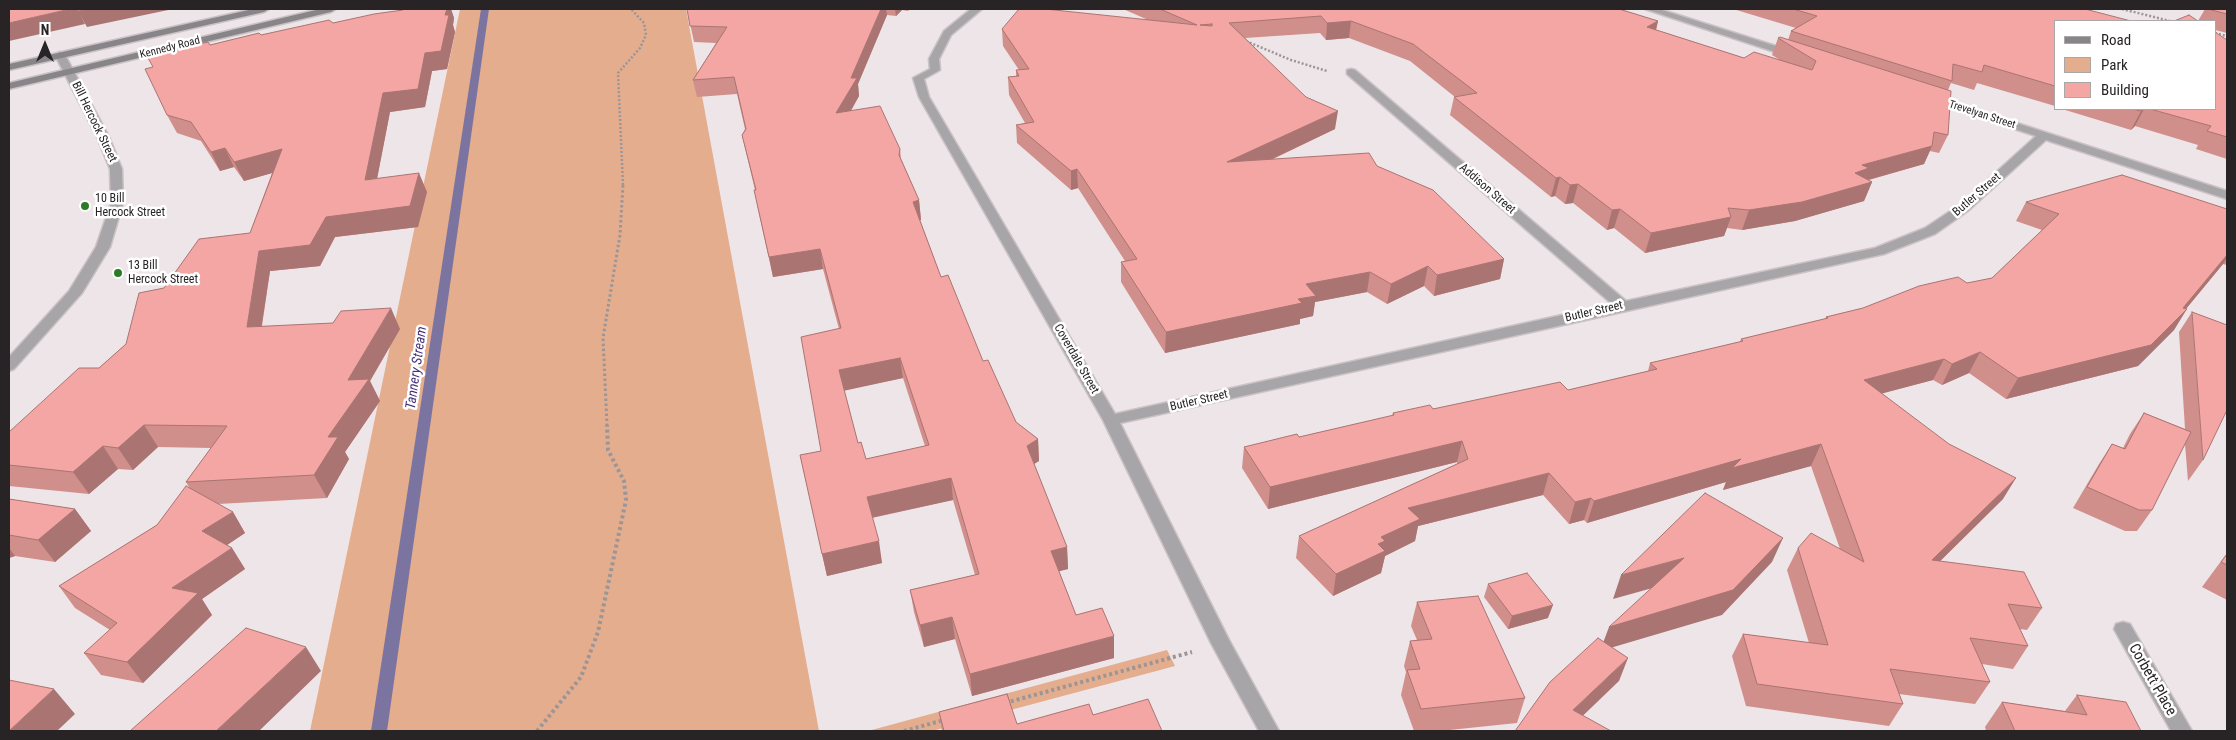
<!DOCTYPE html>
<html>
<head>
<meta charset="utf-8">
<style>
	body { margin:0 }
	#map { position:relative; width:2236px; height:740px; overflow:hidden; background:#eee5e8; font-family:"Roboto Condensed",sans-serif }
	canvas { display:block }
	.frame { position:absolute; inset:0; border:10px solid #282426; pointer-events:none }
	.legend { position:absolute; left:2054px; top:20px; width:162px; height:90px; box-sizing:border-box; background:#fff; border:1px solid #a9a7a8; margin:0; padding:6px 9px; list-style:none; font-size:15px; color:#282426 }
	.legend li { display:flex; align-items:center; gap:10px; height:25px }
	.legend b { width:25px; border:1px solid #a9a7a8 }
	.north { position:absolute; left:20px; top:20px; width:50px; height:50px; -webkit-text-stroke:4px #fff; paint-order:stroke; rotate:0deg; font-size:14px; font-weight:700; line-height:20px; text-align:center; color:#282426 }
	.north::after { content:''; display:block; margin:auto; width:18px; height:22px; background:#282426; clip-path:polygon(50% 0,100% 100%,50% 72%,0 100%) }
</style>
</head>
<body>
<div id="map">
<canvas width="2236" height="740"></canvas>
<div class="frame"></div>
<ul class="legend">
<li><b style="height:6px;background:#888589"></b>Road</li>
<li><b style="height:14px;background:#e4ad8d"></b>Park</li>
<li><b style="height:14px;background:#f3a6a3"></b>Building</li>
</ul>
<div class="north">N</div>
</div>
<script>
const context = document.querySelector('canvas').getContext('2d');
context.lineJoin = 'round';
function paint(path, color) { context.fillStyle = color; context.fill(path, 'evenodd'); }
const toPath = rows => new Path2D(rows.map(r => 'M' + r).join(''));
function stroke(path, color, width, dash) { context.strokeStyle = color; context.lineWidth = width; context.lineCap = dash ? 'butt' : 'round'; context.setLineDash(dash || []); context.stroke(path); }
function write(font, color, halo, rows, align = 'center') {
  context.font = font + ' "Roboto Condensed",sans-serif'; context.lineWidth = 5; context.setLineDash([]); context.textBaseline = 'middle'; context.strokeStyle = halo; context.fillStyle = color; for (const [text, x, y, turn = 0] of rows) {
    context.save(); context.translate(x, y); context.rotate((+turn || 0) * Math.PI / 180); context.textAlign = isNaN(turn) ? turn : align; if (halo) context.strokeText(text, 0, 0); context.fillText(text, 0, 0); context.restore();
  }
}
paint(toPath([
	[460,9,686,9,819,731,310,731],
	[1167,650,1175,666,932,731,868,731]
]), '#e4ad8d');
paint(toPath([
	[481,9,489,9,387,731,371,731,481,9]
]), '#7c74a0');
const minor = toPath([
	[971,9,982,9,951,35,939,59,940,70,924,79,929,97,1115,414,1612,304,1347,74,1347,70,1351,69,1355,70,1626,301,1875,248,1925,228,1961,204,2036,136,1926,100,1925,98,1926,96,1930,95,2227,191,2227,199,2046,140,1969,210,1935,234,1884,254,1120,423,1229,640,1279,731,1259,731,1211,643,1103,420,919,97,913,78,930,69,929,59,944,31,971,9],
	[1645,9,1659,9,1798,53,1799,55,1798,57,1790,57,1645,9],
	[2123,622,2130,624,2192,731,2171,731,2114,629,2116,624,2123,622]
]);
const tertiary = toPath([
	[60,52,65,55,109,137,122,169,123,203,110,247,82,293,14,369,9,371,9,357,69,291,96,247,111,203,110,169,97,137,55,55,60,52]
]);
const secondary = toPath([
	[253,9,269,9,264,12,9,70,9,64,253,9],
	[320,9,336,9,331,12,9,89,9,83,320,9]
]);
stroke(minor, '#cac2c5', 3);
stroke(tertiary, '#cac2c5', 3);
stroke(secondary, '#cac2c5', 3);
stroke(toPath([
	[2122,9,2170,21],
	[2215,33,2227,36],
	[1246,41,1291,60,1327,71],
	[623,185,618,73,640,48,646,35,644,23,631,9]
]), '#9c9598', 2.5, [2, 2]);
stroke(toPath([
	[607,426,603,338,620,235,623,184]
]), '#9c9598', 3, [2.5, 2.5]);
stroke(toPath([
	[1005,703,1192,652],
	[537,731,581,677,598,632,626,500,624,481,608,450,607,425],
	[904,731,944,720]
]), '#9c9598', 4, [3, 3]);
paint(minor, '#a8a5a8');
paint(tertiary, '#a8a5a8');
paint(secondary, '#888589');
paint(toPath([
	[404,9,451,9,454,18,453,25,455,32,447,69,432,71,425,107,390,112,377,178,427,192,418,227,335,237,320,266,270,271,262,326,400,329,370,381,380,401,345,452,349,459,327,498,218,504,233,512,245,533,227,545,232,548,245,569,202,599,212,615,143,683,101,675,84,653,110,630,75,608,59,586,157,525,190,489,186,482,211,448,158,447,133,470,118,469,89,494,9,486,9,432,99,368,126,344,164,288,250,233,272,173,244,181,234,167,220,171,201,141,177,133,167,115,153,67,210,45,333,23,403,10],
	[687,9,910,9,908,11,902,10,896,16,887,15,858,84,859,96,851,111,900,149,901,159,919,200,921,220,920,220,941,277,983,361,1016,422,1038,439,1039,461,1034,464,1067,547,1068,569,1059,571,1076,615,1114,658,972,696,955,639,924,647,914,612,910,590,975,575,953,500,872,518,882,563,827,576,800,455,821,451,839,329,823,269,773,277,758,209,755,190,742,135,745,129,737,94,697,97,693,80,716,43,694,42],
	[903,378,925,446,866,459,858,443,844,390],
	[1123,9,1619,9,1658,21,1656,30,1744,58,1780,60,1772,55,1778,38,1788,40,1791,31,1796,28,1733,9,2090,9,2055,21,2055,106,1977,83,1974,90,1951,83,1948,90,1948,135,1939,153,1930,151,1924,164,1869,180,1872,182,1864,201,1795,221,1742,230,1727,228,1724,236,1645,253,1614,228,1607,230,1573,203,1565,204,1555,196,1551,197,1450,115,1454,97,1455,97,1410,61,1349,38,1326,40,1320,33,1245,38,1335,129,1273,159,1377,166,1504,259,1500,279,1434,296,1424,286,1387,304,1367,292,1315,302,1313,316,1300,319,1300,324,1165,353,1121,282,1121,262,1125,261,1078,188,1071,190,1017,143,1016,125,1025,123,1009,95,1008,77,1016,76,1016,70,1019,70,1003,46,1002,29,1146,19],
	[2205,9,2227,9,2227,33,2215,30,2215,21,2174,21,2198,21],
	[2227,40,2227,159,2196,149,2198,145,2135,126,2131,130,2062,109,2215,109],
	[2026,202,2227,209,2227,265,2223,264,2186,309,2174,330,2138,366,2006,399,1969,373,1942,385,1933,380,1882,393,2003,499,1940,561,2042,608,2027,630,2020,629,2028,646,2013,669,1982,664,1990,682,1975,704,1899,694,1903,704,1889,726,1746,706,1732,656,1743,634,1809,643,1787,570,1798,548,1840,549,1811,466,1723,490,1726,482,1587,523,1584,520,1569,524,1543,495,1418,526,1415,541,1385,556,1381,573,1333,596,1296,558,1299,536,1457,464,1457,462,1268,509,1242,468,1244,447,1299,437,1392,416,1393,413,1433,409,1568,390,1648,371,1650,363,1740,342,1741,339,1825,319,1826,317,1992,278,2042,230,2016,221],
	[2192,312,2203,460,2188,481,2185,444,2152,510,2137,531,2125,531,2073,508,2099,464,2112,444,2123,448,2130,434,2144,413,2185,429,2179,332],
	[9,499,75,509,91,531,55,562,15,556,9,558],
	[2227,553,2227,600,2202,587],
	[1488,584,1548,618,1508,629,1484,597],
	[1417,602,1525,698,1517,723,1440,731,1414,731,1401,695,1406,672,1404,666,1410,641,1417,640,1411,626],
	[2077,695,2141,731,1986,731,1985,727,2002,702,2065,711],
	[939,712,1017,724,1093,715,1162,731,942,731]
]), '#d18f8c');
paint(toPath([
	[70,9,77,9,85,24,9,41,9,23],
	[88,9,173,9,87,27,78,11],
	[444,9,451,9,454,18,453,25,455,32,447,69,432,71,425,107,390,112,373,200,365,180,383,93],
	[881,9,886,9,887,15,858,84,859,96,839,131,836,113,851,78],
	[895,9,902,9,902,10,896,16],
	[1351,21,1349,38,1326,40,1327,23],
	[1658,21,1654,38,1647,27],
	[2144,109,2135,126,2131,130,2141,111],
	[1338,111,1335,129,1226,181,1227,162],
	[1932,146,1924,164,1864,181,1872,182,1864,201,1795,221,1742,230,1749,210,1862,165],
	[225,148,234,167,220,171,211,152],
	[282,149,290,168,244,181,234,162],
	[1077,169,1078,188,1071,190,1071,171],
	[419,173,427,192,418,227,335,237,320,266,270,271,258,349,247,327,259,251,326,217],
	[1560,177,1555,196,1551,197,1556,178],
	[1578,184,1573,203,1565,204,1570,185],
	[919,200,921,220,915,221,913,202],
	[1620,209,1614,228,1607,230,1612,210],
	[1731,217,1724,236,1645,253,1651,233],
	[820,249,823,269,773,277,769,257],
	[2227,255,2227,258,2223,264,2180,316,2187,309,2174,330,2138,366,2006,399,2018,378,2183,308],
	[1504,259,1500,279,1434,296,1437,275],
	[1428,266,1424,286,1387,304,1391,284],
	[1370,272,1367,292,1315,302,1313,316,1300,319,1300,324,1165,353,1166,332,1298,299,1306,284],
	[391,308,400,329,370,381,380,401,345,452,349,459,327,498,314,475,348,380],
	[1980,352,1969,373,1942,385,1952,364],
	[900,358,903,378,843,391,839,370],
	[1944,359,1933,380,1854,401,1864,380],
	[144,425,158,447,133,470,118,448],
	[1038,439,1039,461,1029,467,1027,446],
	[1462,441,1457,462,1268,509,1270,487],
	[1821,444,1811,466,1723,490,1726,482,1587,523,1594,501,1741,459],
	[103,446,118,469,89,494,73,472],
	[1549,473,1543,495,1418,526,1415,541,1385,556,1381,573,1333,596,1336,574,1408,508],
	[951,478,953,500,870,518,867,497],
	[2016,478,2003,499,1919,582,1932,560],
	[1591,498,1584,520,1569,524,1575,502],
	[75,509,91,531,55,562,38,540],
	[233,512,245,533,215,553,202,531],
	[1783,538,1772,562,1722,615,1600,651,1609,627],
	[879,541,882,563,827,576,822,554],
	[1067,547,1068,569,1052,573,1051,551],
	[9,548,15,556,9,558],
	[232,548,245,569,202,599,212,615,143,683,127,662,172,588],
	[1684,558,1674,582,1613,599,1621,575],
	[1553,605,1548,618,1508,629,1512,616],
	[952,617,955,639,924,647,920,625],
	[1114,636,1114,658,972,696,970,674],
	[306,647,321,671,259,731,216,731],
	[1628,658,1619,681,1567,731,1573,710],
	[54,689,75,714,57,731,9,731]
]), '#aa7472');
const building = toPath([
	[9,9,70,9,9,23,9,9],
	[77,9,88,9,78,11,77,9],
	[404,9,447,9,445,15,449,15,441,51,425,53,418,89,383,93,365,180,419,173,410,206,326,217,310,245,259,251,247,327,333,323,341,311,391,308,348,380,369,379,328,437,338,437,314,475,186,482,227,426,144,425,118,448,103,446,73,472,9,465,9,432,79,368,99,368,126,344,139,293,164,288,199,239,250,233,282,149,234,162,225,148,211,152,191,122,167,115,145,69,153,67,147,56,208,42,210,45,259,33,261,35,329,20,333,23,374,14,403,10,404,9],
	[687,9,881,9,851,78,857,78,836,113,880,106,900,149,899,155,919,200,913,202,941,277,948,275,983,361,988,360,1016,422,1038,439,1027,446,1067,547,1051,551,1076,615,1102,608,1114,636,970,674,952,617,920,625,910,590,979,574,951,478,867,497,879,541,822,554,800,455,821,451,801,337,841,328,820,249,769,257,754,190,756,190,742,135,746,129,734,77,693,80,727,27,690,26,687,9],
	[900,358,929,445,866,459,861,442,858,443,839,370,900,358],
	[1019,9,1045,9,1197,25,1160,9,1619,9,1658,21,1647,27,1744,58,1754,52,1812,70,1816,61,1778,38,1780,37,1951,91,1948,135,1934,132,1932,146,1862,165,1869,168,1855,173,1872,182,1802,202,1749,210,1728,208,1731,217,1651,233,1620,209,1612,210,1578,184,1570,185,1560,177,1556,178,1454,97,1477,93,1413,44,1351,21,1327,23,1321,16,1229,23,1306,97,1338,111,1227,162,1369,153,1377,166,1433,190,1504,259,1437,275,1428,266,1391,284,1370,272,1306,284,1316,296,1298,299,1302,303,1166,332,1121,262,1137,259,1077,169,1071,171,1016,125,1034,122,1008,77,1019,76,1016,70,1029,69,1002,29,1019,9],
	[1212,24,1212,26,1200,25,1212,24],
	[1793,9,2085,9,2131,21,2055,21,2055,86,1984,65,1982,72,1953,64,1952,81,1791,31,1817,16,1793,9],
	[2208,9,2227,9,2227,14,2208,9],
	[2189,15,2198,21,2174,21,2189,15],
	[2215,32,2227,40,2227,137,2207,131,2211,126,2150,109,2215,109,2215,32],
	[2132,109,2144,109,2141,111,2132,109],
	[2122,175,2227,209,2227,255,2183,308,2187,309,2151,345,2018,378,1980,352,1952,364,1944,359,1864,380,1949,444,2016,478,1932,560,2024,572,2042,608,2008,604,2028,646,1970,638,1990,682,1890,669,1903,704,1757,684,1743,634,1828,645,1798,548,1811,533,1864,562,1821,444,1732,468,1741,459,1594,501,1591,498,1575,502,1549,473,1408,508,1420,519,1381,537,1385,541,1378,544,1385,551,1336,574,1299,536,1468,459,1462,441,1270,487,1244,447,1297,434,1299,437,1394,415,1393,413,1430,405,1433,409,1560,382,1568,390,1657,369,1650,363,1743,341,1741,339,1828,318,1826,317,1863,308,1919,286,1958,277,1967,283,1992,278,2059,214,2026,202,2122,175],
	[2192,312,2227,325,2227,410,2203,460,2192,312],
	[2144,413,2191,432,2152,510,2139,510,2087,487,2112,444,2125,449,2144,413],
	[186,486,233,512,202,531,232,548,172,588,198,593,127,662,84,653,117,623,59,586,157,525,186,486],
	[1705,493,1783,538,1733,590,1609,627,1684,558,1621,575,1705,493],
	[9,499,75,509,38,540,9,535,9,499],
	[2227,554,2227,565,2221,562,2227,554],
	[1527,573,1553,605,1512,616,1488,584,1527,573],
	[1478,596,1525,698,1421,709,1407,670,1420,669,1410,641,1432,639,1417,602,1478,596],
	[246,628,306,647,216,731,130,731,246,628],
	[1598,638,1628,658,1573,710,1611,731,1515,731,1550,682,1598,638],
	[9,680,54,689,9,731,9,680],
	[1007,694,1017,724,1089,704,1093,715,1148,699,1162,731,944,731,939,712,1007,694],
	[2077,695,2126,702,2141,731,2015,731,2002,702,2087,715,2077,695]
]);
paint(building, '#f3a6a3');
stroke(building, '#aa7472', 1);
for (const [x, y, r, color] of [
	[85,206,5,"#2c7c26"],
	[118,273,5,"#2c7c26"]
]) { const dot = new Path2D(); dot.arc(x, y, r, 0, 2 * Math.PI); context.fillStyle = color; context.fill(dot); stroke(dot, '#fff', 2); }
write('11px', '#282426', '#fff', [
	["Kennedy Road",170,48,-14],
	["Trevelyan Street",1982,115,18]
]);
write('12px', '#282426', '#fff', [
	["Bill Hercock Street",94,122,64],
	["Addison Street",1487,189,41],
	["Butler Street",1977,195,-41],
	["Butler Street",1594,312,-13],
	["Coverdale Street",1076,359,60],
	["Butler Street",1199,401,-13]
]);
write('12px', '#282426', '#fff', [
	["10 Bill",95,199],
	["Hercock Street",95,213],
	["13 Bill",128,266],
	["Hercock Street",128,280]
], 'left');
write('italic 14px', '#45327d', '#fff', [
	["Tannery Stream",417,368,-82]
]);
write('15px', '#282426', '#fff', [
	["Corbett Place",2152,680,60]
]);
</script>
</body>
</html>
